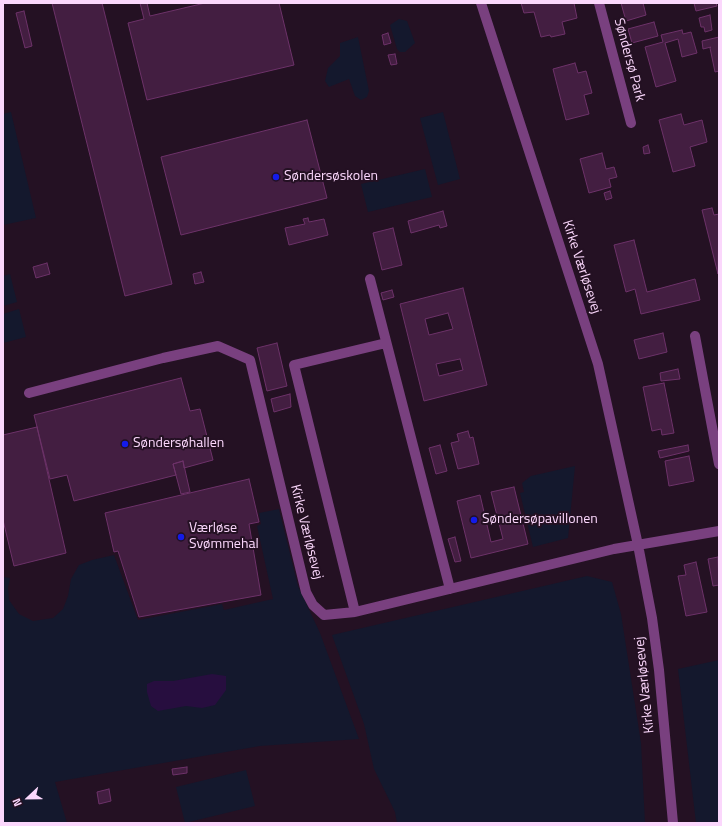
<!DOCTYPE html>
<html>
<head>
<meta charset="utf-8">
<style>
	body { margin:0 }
	#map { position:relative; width:722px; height:826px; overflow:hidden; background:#241123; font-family:"Titillium Web",sans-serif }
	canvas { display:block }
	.frame { position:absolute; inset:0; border:4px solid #fbd7fc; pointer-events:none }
	.north { position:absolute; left:8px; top:778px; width:40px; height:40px; -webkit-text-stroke:3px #241123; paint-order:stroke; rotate:248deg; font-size:11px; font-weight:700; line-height:16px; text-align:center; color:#fbd7fc }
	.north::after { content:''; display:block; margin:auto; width:14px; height:18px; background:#fbd7fc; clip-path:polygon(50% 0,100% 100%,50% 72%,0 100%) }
</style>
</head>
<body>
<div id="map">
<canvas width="722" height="826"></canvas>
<div class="frame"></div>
<div class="north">N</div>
</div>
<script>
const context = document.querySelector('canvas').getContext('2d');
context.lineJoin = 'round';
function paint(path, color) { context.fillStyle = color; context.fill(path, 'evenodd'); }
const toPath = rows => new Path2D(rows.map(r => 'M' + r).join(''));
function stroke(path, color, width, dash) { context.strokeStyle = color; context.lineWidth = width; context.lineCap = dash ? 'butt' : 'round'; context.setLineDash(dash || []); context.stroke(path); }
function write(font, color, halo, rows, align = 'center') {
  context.font = font + ' "Titillium Web",sans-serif'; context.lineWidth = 4; context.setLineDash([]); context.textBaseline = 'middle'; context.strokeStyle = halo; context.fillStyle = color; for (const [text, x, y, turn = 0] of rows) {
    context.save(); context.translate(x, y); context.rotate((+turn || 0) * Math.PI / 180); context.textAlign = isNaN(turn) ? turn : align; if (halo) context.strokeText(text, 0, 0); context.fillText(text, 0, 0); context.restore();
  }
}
paint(toPath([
	[399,19,407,21,415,43,405,52,400,52,397,49,390,25],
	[358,37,369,91,367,97,361,100,355,96,349,79,329,87,325,81,328,68,340,56,340,43],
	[11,112,36,218,3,225,3,114],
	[443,112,460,179,438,185,420,118],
	[425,169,432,197,368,212,361,184],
	[10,274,17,302,3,306,3,276],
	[19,309,26,337,3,343,3,314],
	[575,466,568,538,533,547,520,493,524,492,522,483,531,476],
	[279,509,298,586,320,633,359,739,260,746,55,782,67,823,3,823,3,577,10,578,8,588,9,600,19,614,33,621,53,618,63,609,68,596,71,579,79,565,92,560,114,555,138,620,222,604,224,610,273,599,257,526,261,524,259,513],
	[587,576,612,582,621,614,641,743,645,823,397,823,395,812,374,769,364,724,332,635],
	[719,660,719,823,696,823,678,669],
	[246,770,255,806,185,823,176,787]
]), '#14182d');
paint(toPath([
	[212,674,226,676,226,690,215,705,202,708,186,706,158,711,151,706,147,692,147,684,154,681,173,681]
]), '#270e3f');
const building = toPath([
	[52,3,102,3,172,284,125,296,52,3],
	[140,3,147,3,150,16,205,3,279,3,294,65,147,100,128,23,144,19,140,3],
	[521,3,574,3,577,18,562,22,565,34,551,37,550,35,541,37,534,12,524,13,521,3],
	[621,3,643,3,646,15,626,21,621,3],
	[694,3,716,3,717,6,696,11,694,3],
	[24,11,32,46,25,48,16,13,24,11],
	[710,15,712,30,705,32,704,27,701,27,699,18,710,15],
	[654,22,658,36,632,43,628,29,654,22],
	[682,30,683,34,691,32,697,53,682,57,678,39,665,43,676,81,656,87,645,47,663,42,661,35,682,30],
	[388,33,391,43,384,45,382,35,388,33],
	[719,37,719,71,715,72,710,48,711,47,703,49,702,41,719,37],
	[395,54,397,64,391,65,388,55,395,54],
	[575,63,578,73,586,71,592,93,584,95,589,114,566,120,553,69,575,63],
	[681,114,684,125,702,120,707,142,690,147,695,166,673,172,659,120,681,114],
	[307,120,327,198,181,235,161,157,307,120],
	[648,145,650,153,644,154,643,147,648,145],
	[602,153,606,169,614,167,617,177,609,179,611,187,589,193,580,159,602,153],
	[610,191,612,198,606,200,604,193,610,191],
	[712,208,714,215,719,214,718,274,702,210,712,208],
	[443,211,447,226,440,228,439,225,411,233,408,221,443,211],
	[308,218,309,222,324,219,328,235,289,245,285,228,305,224,303,219,308,218],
	[393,228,402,265,382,270,373,233,393,228],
	[634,240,647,292,695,279,700,300,641,314,635,289,626,292,614,245,634,240],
	[47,263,50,274,36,278,33,267,47,263],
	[201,272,204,282,195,284,193,274,201,272],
	[463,288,487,385,424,401,400,304,463,288],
	[448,313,453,329,429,335,425,319,448,313],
	[460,359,463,370,439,376,436,364,460,359],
	[392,290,394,297,383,300,381,293,392,290],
	[663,333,667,352,639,359,634,340,663,333],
	[277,343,287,386,267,391,257,348,277,343],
	[678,369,680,379,661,381,660,373,678,369],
	[181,378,190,411,200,409,213,460,184,468,183,461,173,464,176,475,74,501,67,475,50,479,34,415,181,378],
	[664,383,674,433,662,435,661,429,652,431,643,387,664,383],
	[290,394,291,407,274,412,271,399,290,394],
	[37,427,66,553,14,566,3,520,3,435,37,427],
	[468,431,470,438,473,437,479,464,458,469,451,443,459,441,457,434,468,431],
	[440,445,447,471,436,474,429,448,440,445],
	[688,445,689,451,660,458,658,451,688,445],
	[689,456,694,481,669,486,665,461,689,456],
	[183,461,190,492,181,494,173,464,183,461],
	[249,479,259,522,249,524,261,595,139,617,118,551,114,552,105,513,249,479],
	[514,487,528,544,471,558,457,501,480,495,491,542,503,539,491,492,514,487],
	[455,537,461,561,455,562,448,539,455,537],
	[718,557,719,585,713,586,708,559,718,557],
	[696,562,707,612,686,616,678,576,686,575,684,565,696,562],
	[187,767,187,773,173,775,172,769,187,767],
	[109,789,111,801,99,804,97,792,109,789]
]);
paint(building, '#431e41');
stroke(building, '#6d3269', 1);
stroke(toPath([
	[481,3,598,364,638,545,652,618,659,670,673,823],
	[599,3,631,123],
	[370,279,450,589],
	[695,336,719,464],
	[29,393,163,358,218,346,250,360,306,592,313,605,324,615,355,612,614,549,719,531],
	[355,612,294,365,386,343]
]), '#79407f', 10);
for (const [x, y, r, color] of [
	[276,177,4,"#141bea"],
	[125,444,4,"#141bea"],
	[474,520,4,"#141bea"],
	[181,537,4,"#141bea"]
]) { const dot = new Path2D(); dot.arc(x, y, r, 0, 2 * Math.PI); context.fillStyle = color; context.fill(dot); stroke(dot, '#241123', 1.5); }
write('14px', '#fbd7fc', '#241123', [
	["Søndersø Park",629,60,75],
	["Kirke Værløsevej",581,267,72],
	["Kirke Værløsevej",306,532,76],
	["Kirke Værløsevej",645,685,-96]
]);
write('14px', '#fbd7fc', '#241123', [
	["Søndersøskolen",284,177],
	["Søndersøhallen",133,444],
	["Søndersøpavillonen",482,520],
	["Værløse",189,529],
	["Svømmehal",189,545]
], 'left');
</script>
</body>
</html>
